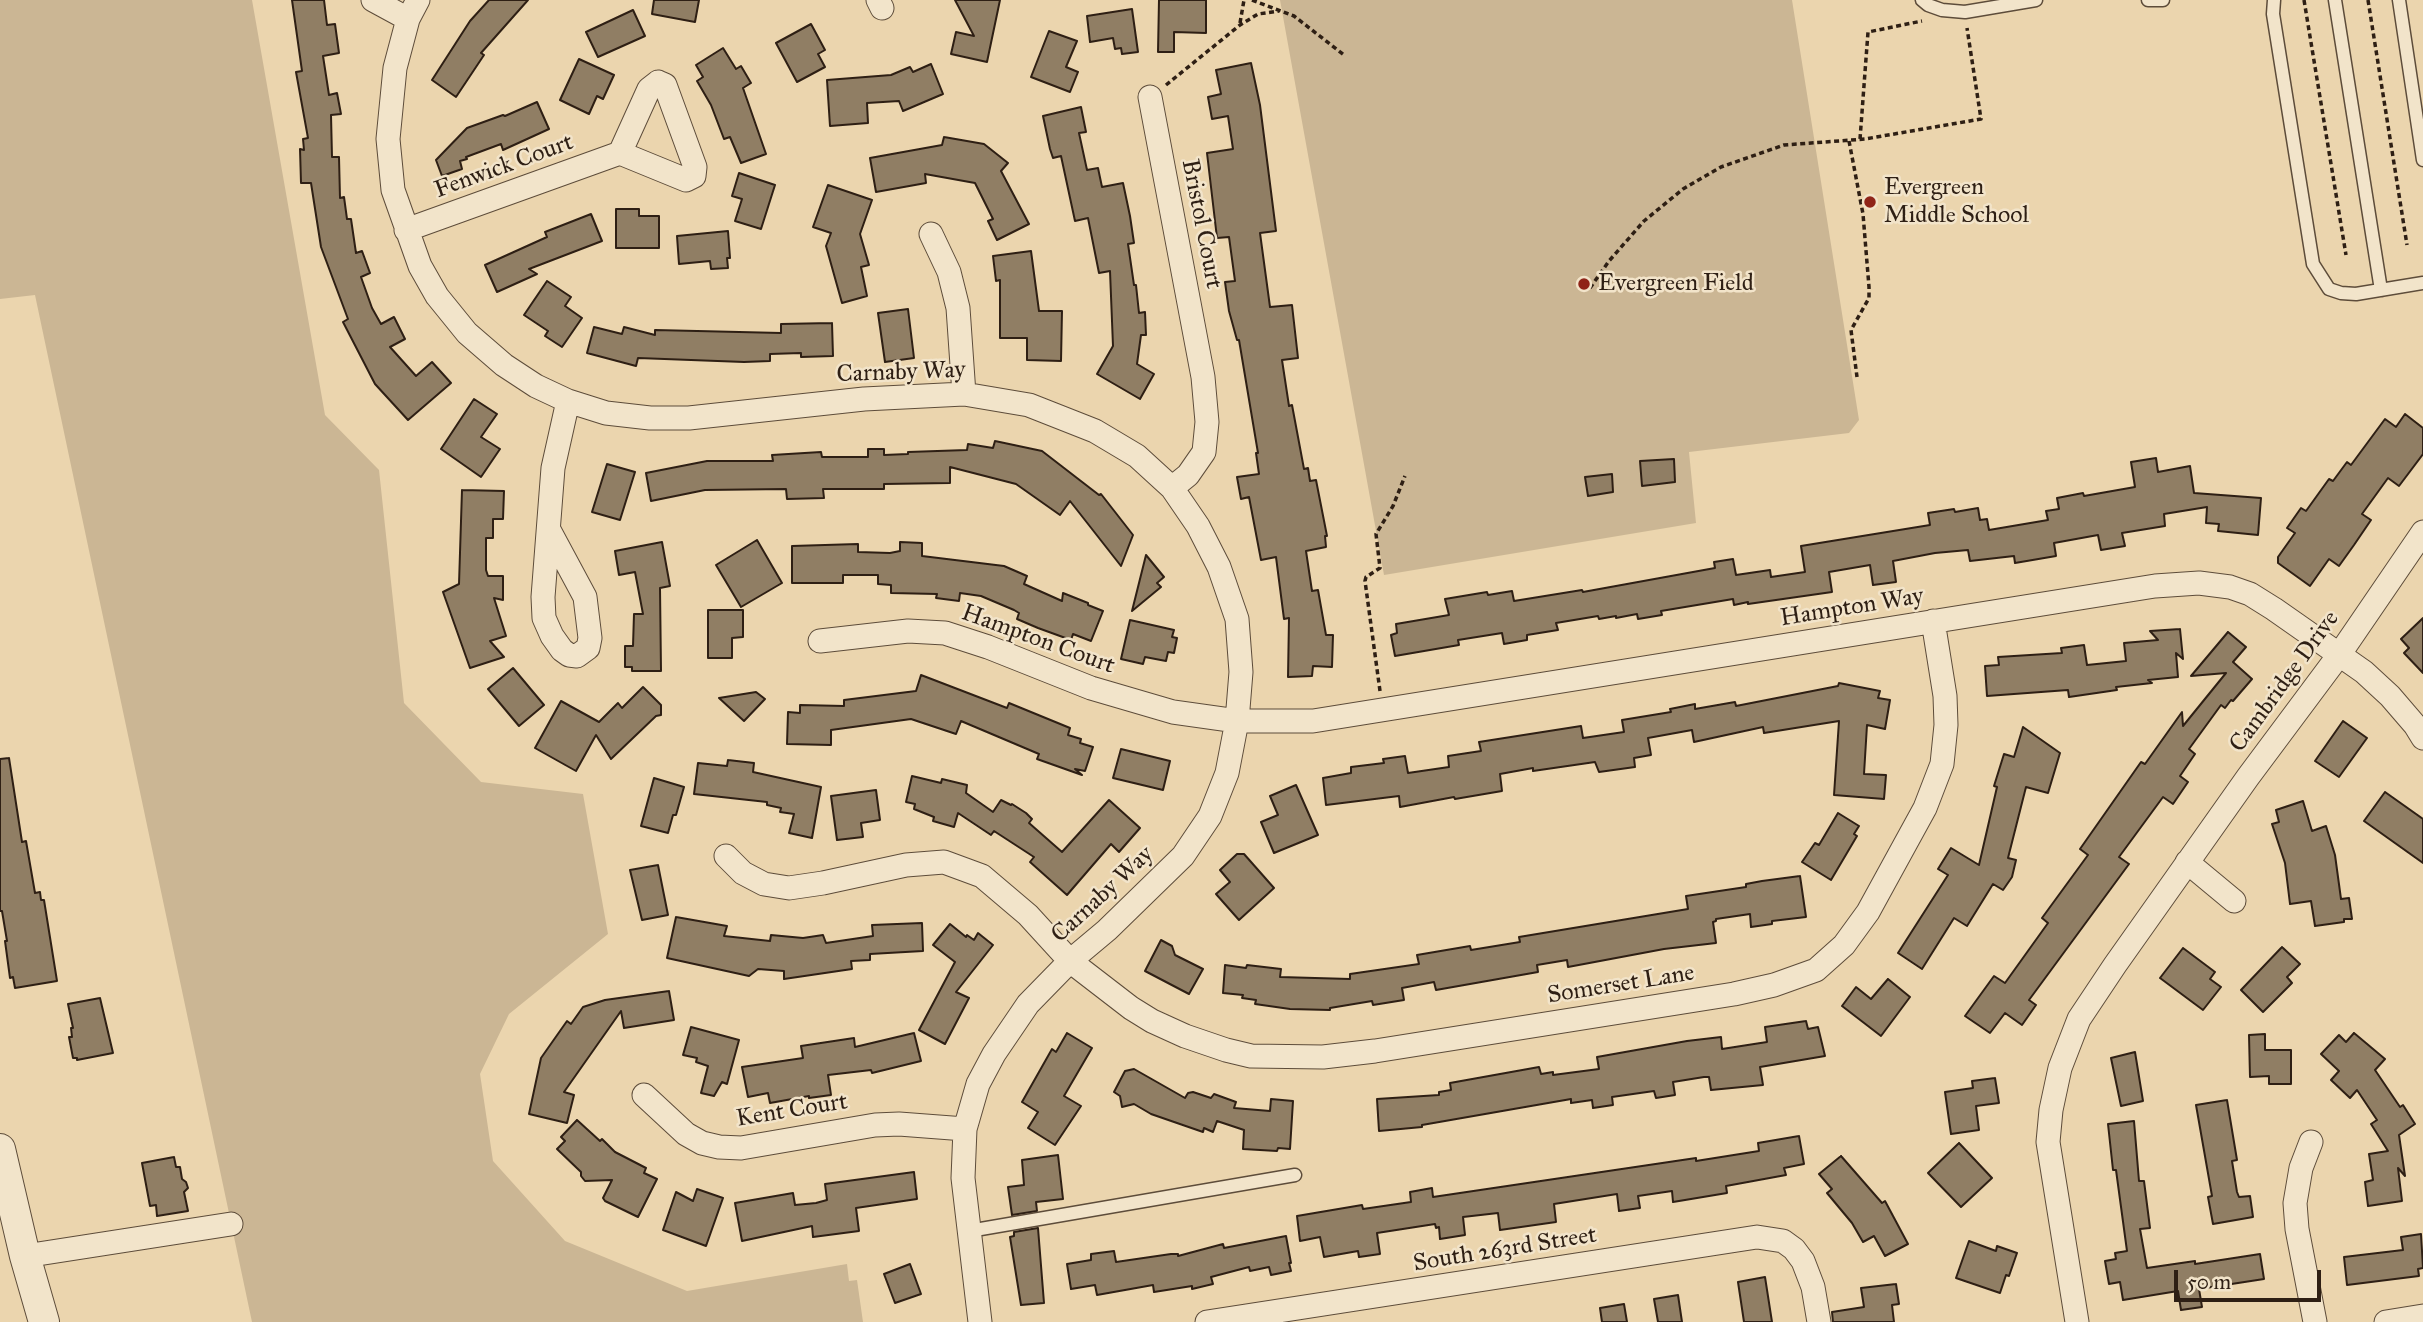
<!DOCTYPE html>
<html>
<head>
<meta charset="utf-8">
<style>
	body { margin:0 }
	#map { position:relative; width:2423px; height:1322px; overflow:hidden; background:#ebd5ae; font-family:"IM FELL Great Primer",serif }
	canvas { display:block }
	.scale { position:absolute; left:2174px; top:1270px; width:147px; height:32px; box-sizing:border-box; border:4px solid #2e1f14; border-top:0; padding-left:9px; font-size:21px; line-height:24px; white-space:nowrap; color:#2e1f14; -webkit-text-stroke:5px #f2e4ca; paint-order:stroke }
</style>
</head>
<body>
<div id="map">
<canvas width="2423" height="1322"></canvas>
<div class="scale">50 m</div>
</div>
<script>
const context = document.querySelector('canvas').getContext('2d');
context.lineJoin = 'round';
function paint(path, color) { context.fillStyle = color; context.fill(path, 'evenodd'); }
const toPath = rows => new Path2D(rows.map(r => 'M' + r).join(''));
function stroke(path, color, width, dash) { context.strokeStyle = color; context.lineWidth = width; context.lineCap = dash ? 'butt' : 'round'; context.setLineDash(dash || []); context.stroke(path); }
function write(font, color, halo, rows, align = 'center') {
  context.font = font + ' "IM FELL Great Primer",serif'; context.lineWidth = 5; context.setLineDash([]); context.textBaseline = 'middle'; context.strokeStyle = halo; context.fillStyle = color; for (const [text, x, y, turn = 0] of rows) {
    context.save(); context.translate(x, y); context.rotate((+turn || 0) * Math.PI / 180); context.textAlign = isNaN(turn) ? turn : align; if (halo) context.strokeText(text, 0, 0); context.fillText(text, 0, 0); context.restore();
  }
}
paint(toPath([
	[0,0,252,0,325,415,379,470,404,703,481,782,583,794,608,934,509,1014,480,1074,493,1161,565,1241,687,1291,847,1264,849,1281,857,1280,863,1322,252,1322,35,295,0,299],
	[1280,0,1792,0,1859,420,1849,433,1689,452,1696,523,1384,575]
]), '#cbb694');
const building = toPath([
	[292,0,324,0,327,25,335,24,339,53,323,56,329,95,337,93,341,114,331,115,332,157,339,157,340,198,344,197,347,219,351,219,356,253,362,251,370,273,361,277,372,308,381,324,394,317,405,339,390,347,416,376,432,362,451,383,408,420,375,384,343,322,348,319,321,247,311,183,301,183,300,149,304,150,303,139,308,138,296,72,302,71,292,0],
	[489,0,528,0,481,53,484,55,456,97,432,80,470,21,489,0],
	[654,0,699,0,695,22,652,14,654,0],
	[955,0,1000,0,987,62,951,54,956,32,974,36,955,0],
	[1159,0,1206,0,1206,33,1174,32,1174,52,1158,52,1159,0],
	[1132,9,1138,52,1122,54,1121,48,1115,49,1113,38,1090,42,1087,16,1132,9],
	[633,10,645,36,598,57,586,32,633,10],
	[811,24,825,50,818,54,825,67,797,82,776,43,811,24],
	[1049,31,1077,41,1066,67,1078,72,1070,92,1031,77,1049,31],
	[723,48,736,69,741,66,751,83,743,88,766,154,741,163,730,137,724,139,711,105,697,81,703,77,696,65,723,48],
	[579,59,614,75,603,99,597,96,589,114,560,100,579,59],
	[1251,63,1260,105,1276,231,1260,233,1270,307,1292,305,1298,358,1282,360,1289,406,1292,405,1304,469,1308,468,1310,481,1316,480,1327,536,1325,536,1326,547,1306,551,1312,591,1318,590,1326,635,1333,635,1332,667,1313,666,1312,676,1288,677,1289,618,1284,619,1276,557,1261,560,1249,497,1241,499,1237,477,1259,474,1256,453,1258,453,1239,340,1237,340,1229,311,1225,282,1235,281,1229,237,1217,238,1207,153,1233,149,1228,116,1212,119,1208,97,1221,94,1216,70,1251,63],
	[931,64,943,94,903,111,899,101,867,103,868,123,830,126,827,80,891,75,910,67,913,72,931,64],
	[537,102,549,129,503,150,501,144,466,157,467,159,460,161,462,169,442,176,436,160,467,128,503,115,505,116,537,102],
	[1081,107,1086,132,1079,133,1087,170,1098,168,1102,187,1123,183,1130,216,1134,243,1128,244,1134,285,1136,285,1139,313,1145,312,1146,335,1141,335,1137,364,1154,374,1140,399,1097,374,1113,346,1110,271,1099,273,1088,218,1075,221,1061,156,1053,158,1050,149,1043,116,1081,107],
	[944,137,984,144,1008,163,1001,171,1029,224,997,240,988,221,993,219,975,183,925,174,926,183,876,192,870,158,942,145,944,137],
	[739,173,775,185,761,229,735,221,742,199,732,196,739,173],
	[828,185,872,200,860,234,869,265,861,267,867,296,842,303,826,246,831,233,813,227,828,185],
	[616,209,639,209,639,216,659,216,659,248,616,248,616,209],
	[591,214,602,241,529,269,537,274,497,292,485,265,547,237,545,232,591,214],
	[728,231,730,258,727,258,728,268,711,269,710,261,679,264,677,236,728,231],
	[1031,251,1039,311,1062,311,1061,361,1027,360,1027,338,1000,338,1000,280,996,281,993,256,1031,251],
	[547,281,571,297,565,306,582,318,562,347,545,336,548,331,524,315,547,281],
	[908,309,914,358,885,362,878,313,908,309],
	[832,323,833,356,801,357,801,353,770,354,770,361,744,362,638,358,636,366,587,353,594,327,622,334,624,327,655,335,655,330,781,333,781,324,832,323],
	[474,399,497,414,481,437,500,449,481,477,441,449,474,399],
	[2405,414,2423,428,2423,454,2399,486,2388,478,2362,514,2371,520,2354,545,2339,566,2329,559,2310,586,2278,563,2278,557,2295,533,2287,528,2301,508,2306,511,2329,479,2333,481,2347,462,2351,465,2385,419,2396,427,2405,414],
	[995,441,1042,451,1099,495,1101,494,1133,535,1121,566,1070,501,1060,515,1016,484,950,467,950,483,884,484,884,489,823,489,824,498,787,499,786,489,705,490,651,501,646,473,707,461,773,461,772,455,821,452,822,457,868,457,868,449,884,449,884,455,908,454,908,452,967,450,968,444,993,448,995,441],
	[2156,458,2158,472,2190,466,2194,493,2261,498,2258,535,2218,531,2219,524,2206,523,2207,507,2164,514,2165,526,2122,533,2125,546,2101,550,2098,535,2054,543,2056,556,2015,563,2014,556,1970,561,1968,550,1935,553,1893,561,1896,582,1873,585,1870,565,1829,572,1832,592,1748,604,1748,602,1734,605,1733,599,1661,611,1662,615,1638,619,1637,614,1616,618,1616,616,1599,619,1598,616,1556,623,1558,630,1527,635,1527,640,1504,644,1502,633,1458,640,1459,645,1395,656,1391,635,1397,633,1396,624,1449,615,1445,599,1487,592,1488,595,1512,591,1514,601,1582,590,1583,592,1715,568,1714,562,1733,559,1736,575,1770,570,1771,577,1805,572,1801,546,1930,525,1928,513,1954,509,1955,512,1978,508,1980,520,1987,519,1989,530,2048,520,2046,511,2059,509,2057,498,2083,493,2084,496,2135,487,2131,462,2156,458],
	[1674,459,1675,482,1642,486,1640,461,1674,459],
	[607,464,635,472,620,520,592,512,607,464],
	[1612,474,1613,492,1588,496,1585,477,1612,474],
	[462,490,504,491,503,519,493,519,493,538,486,538,486,570,488,576,503,576,503,600,494,598,506,636,490,641,504,657,470,668,443,592,459,584,462,490],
	[757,540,782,583,741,607,716,565,757,540],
	[662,542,670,586,660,588,661,671,632,671,632,667,625,667,625,646,633,646,634,614,643,614,635,572,619,575,615,551,662,542],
	[900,542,922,543,922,556,1004,566,1027,576,1024,584,1062,601,1063,593,1088,603,1088,605,1103,611,1091,641,1073,634,1071,640,1038,628,1017,619,1019,613,1014,610,981,596,960,593,959,601,936,598,937,594,891,593,891,585,878,584,878,575,843,575,843,583,792,583,792,546,858,544,858,552,890,553,900,551,900,542],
	[1146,555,1164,577,1157,583,1161,587,1132,611,1146,555],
	[708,610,743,610,743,637,732,638,732,658,708,658,708,610],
	[2423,618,2423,673,2404,653,2409,648,2401,639,2423,618],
	[1130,620,1174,630,1172,637,1177,638,1174,653,1168,652,1166,661,1145,657,1143,664,1121,659,1130,620],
	[2180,629,2183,659,2176,653,2178,677,2148,680,2152,683,2116,687,2117,690,2069,697,2068,690,1987,696,1985,666,1999,665,1998,657,2062,653,2061,648,2084,645,2087,665,2126,661,2124,643,2158,640,2150,631,2180,629],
	[2228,632,2246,647,2233,662,2252,679,2233,701,2231,700,2225,708,2221,705,2189,749,2195,754,2180,776,2188,782,2173,804,2163,797,2119,857,2129,864,2029,1000,2036,1005,2022,1025,2005,1013,1990,1033,1965,1016,1994,976,2005,983,2048,923,2042,918,2088,855,2080,849,2141,762,2145,764,2182,712,2183,726,2226,673,2191,676,2228,632],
	[513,668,544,705,519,726,488,689,513,668],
	[921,675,1007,708,1009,703,1070,728,1068,735,1081,739,1080,743,1093,747,1085,771,1075,769,1082,775,1037,759,1039,754,961,721,956,734,911,719,831,730,831,745,787,744,788,712,800,713,800,705,844,706,844,700,916,691,921,675],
	[1839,683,1880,691,1878,698,1890,700,1885,729,1867,725,1864,774,1886,775,1884,799,1834,795,1839,721,1764,733,1763,727,1694,742,1692,730,1648,738,1651,755,1634,758,1635,767,1599,772,1595,762,1533,771,1533,768,1500,774,1502,791,1455,799,1454,797,1400,807,1399,796,1326,805,1323,778,1351,773,1351,767,1384,763,1383,759,1405,756,1408,773,1449,767,1448,756,1481,751,1479,742,1581,726,1583,738,1624,732,1622,720,1671,712,1670,709,1695,704,1695,709,1735,702,1736,706,1838,686,1839,683],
	[643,687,661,705,661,715,656,716,611,759,596,735,576,771,535,748,561,701,599,722,618,703,622,708,643,687],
	[756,692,765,699,744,721,719,698,756,692],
	[2343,721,2367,738,2339,777,2315,761,2343,721],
	[2023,727,2060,753,2048,793,2026,787,2008,858,2016,860,2012,877,2003,890,1993,884,1967,926,1954,918,1922,969,1898,953,1948,875,1938,869,1951,848,1979,865,1997,787,1994,786,2004,754,2014,757,2023,727],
	[1121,749,1170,761,1163,790,1113,778,1121,749],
	[9,758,22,842,26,841,35,893,40,892,41,900,44,900,57,981,15,988,13,977,10,978,5,941,7,941,2,911,0,911,0,759,9,758],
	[728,760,754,763,753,772,821,787,812,838,789,833,794,814,780,812,781,808,767,805,767,802,694,794,698,763,727,766,728,760],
	[912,776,941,783,942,779,967,785,966,793,993,812,1001,800,1011,805,1012,804,1026,813,1032,819,1029,823,1062,852,1109,800,1140,828,1119,852,1111,844,1067,895,1030,862,1034,857,994,831,991,835,958,813,954,827,933,821,934,817,914,809,915,804,906,802,912,776],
	[654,778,684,787,676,815,673,815,668,833,641,826,654,778],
	[1296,785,1318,835,1274,853,1261,822,1278,815,1270,796,1296,785],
	[876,790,880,820,861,823,863,837,837,840,831,796,876,790],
	[2385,792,2423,819,2423,863,2364,821,2385,792],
	[2303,801,2312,831,2326,826,2335,855,2341,899,2349,898,2352,919,2344,919,2344,922,2315,926,2311,901,2290,904,2285,863,2272,824,2279,822,2276,810,2303,801],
	[1838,813,1859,826,1854,834,1857,836,1831,880,1802,862,1815,843,1819,845,1838,813],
	[1237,854,1244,854,1274,888,1239,920,1216,894,1230,882,1220,870,1237,854],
	[658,865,668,915,642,920,630,870,658,865],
	[1800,876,1806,917,1772,921,1772,924,1751,927,1750,914,1716,919,1716,921,1713,922,1716,943,1664,949,1568,967,1567,960,1537,965,1538,972,1436,990,1434,982,1402,988,1404,1000,1373,1005,1372,1001,1330,1008,1330,1010,1290,1009,1255,1004,1256,1000,1242,998,1243,995,1223,993,1225,965,1246,968,1247,965,1281,969,1280,977,1350,979,1350,974,1419,964,1417,955,1470,946,1471,950,1520,942,1519,937,1688,909,1686,896,1746,887,1746,884,1762,881,1800,876],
	[676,917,727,926,724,936,770,941,771,935,803,938,823,935,826,943,873,936,872,925,922,923,923,951,870,954,870,960,851,961,852,969,784,979,784,971,758,969,749,976,667,958,676,917],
	[950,924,966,937,967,935,974,940,978,933,993,945,956,992,969,998,945,1044,919,1030,955,962,933,945,950,924],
	[1161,940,1172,946,1175,955,1203,969,1189,994,1145,971,1161,940],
	[2282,947,2300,964,2287,977,2292,983,2263,1012,2241,990,2282,947],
	[2183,948,2215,972,2210,979,2221,987,2203,1010,2160,978,2183,948],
	[1888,979,1910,997,1881,1036,1842,1006,1856,987,1871,999,1888,979],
	[669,991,674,1020,624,1028,621,1011,564,1092,574,1095,567,1123,529,1114,541,1058,567,1021,571,1024,583,1007,605,1000,669,991],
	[100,998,113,1053,77,1060,77,1058,73,1058,69,1037,72,1037,71,1028,73,1028,68,1004,100,998],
	[1806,1021,1808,1029,1818,1027,1825,1056,1760,1067,1763,1085,1711,1090,1709,1077,1704,1077,1673,1082,1675,1095,1656,1098,1654,1091,1612,1097,1613,1105,1593,1108,1592,1100,1571,1103,1571,1099,1422,1125,1422,1127,1379,1131,1377,1099,1439,1095,1439,1092,1451,1090,1450,1083,1539,1067,1541,1074,1553,1072,1553,1075,1599,1069,1597,1057,1687,1041,1721,1037,1722,1049,1767,1042,1765,1027,1806,1021],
	[691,1027,739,1040,727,1084,722,1082,714,1096,701,1093,708,1066,696,1062,697,1058,683,1055,691,1027],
	[914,1033,921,1061,872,1073,871,1070,828,1075,831,1095,809,1098,809,1096,770,1103,768,1093,748,1097,742,1067,803,1058,801,1046,854,1038,855,1047,914,1033],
	[1067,1033,1092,1048,1064,1096,1081,1106,1055,1145,1028,1128,1038,1112,1022,1102,1052,1049,1056,1052,1067,1033],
	[2354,1033,2385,1059,2375,1070,2400,1107,2403,1105,2415,1124,2399,1135,2405,1176,2398,1168,2402,1201,2368,1206,2365,1182,2373,1180,2369,1154,2388,1151,2371,1124,2377,1120,2357,1090,2350,1098,2331,1080,2339,1071,2321,1054,2339,1035,2346,1042,2354,1033],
	[2265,1034,2265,1050,2291,1050,2291,1084,2269,1084,2269,1076,2250,1077,2249,1035,2265,1034],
	[2135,1052,2143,1101,2121,1106,2111,1058,2135,1052],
	[1134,1069,1185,1098,1188,1093,1193,1092,1211,1098,1214,1094,1236,1102,1234,1108,1270,1111,1271,1099,1293,1101,1290,1149,1278,1148,1277,1151,1243,1149,1244,1130,1217,1121,1213,1132,1204,1128,1203,1132,1151,1114,1134,1104,1122,1107,1120,1096,1114,1092,1125,1071,1134,1069],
	[1995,1078,1999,1103,1976,1106,1979,1130,1951,1134,1945,1092,1973,1088,1972,1081,1995,1078],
	[2227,1100,2237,1160,2232,1161,2237,1192,2239,1197,2250,1196,2253,1217,2213,1224,2208,1197,2212,1196,2196,1105,2227,1100],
	[577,1120,600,1141,602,1139,615,1152,646,1168,644,1173,657,1179,638,1217,605,1201,603,1198,612,1180,585,1181,581,1176,581,1172,557,1149,565,1141,561,1137,577,1120],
	[2134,1121,2139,1181,2144,1181,2150,1228,2140,1229,2147,1268,2195,1261,2195,1264,2260,1254,2264,1279,2199,1289,2202,1307,2181,1310,2178,1291,2123,1300,2120,1282,2109,1284,2105,1261,2116,1259,2115,1253,2127,1251,2116,1170,2113,1170,2108,1124,2134,1121],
	[1799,1136,1804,1164,1784,1168,1786,1175,1726,1186,1727,1193,1673,1202,1672,1191,1638,1196,1640,1208,1619,1211,1617,1194,1554,1204,1556,1222,1500,1230,1498,1213,1463,1217,1465,1235,1440,1239,1439,1227,1436,1228,1435,1224,1377,1233,1380,1254,1359,1257,1358,1251,1324,1257,1320,1237,1300,1241,1297,1216,1362,1205,1363,1209,1411,1202,1410,1192,1432,1188,1433,1197,1696,1158,1696,1161,1759,1151,1758,1143,1799,1136],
	[1959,1143,1992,1178,1961,1207,1928,1173,1959,1143],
	[1058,1155,1063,1199,1036,1202,1037,1211,1012,1215,1008,1187,1024,1185,1022,1160,1058,1155],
	[1841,1156,1882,1203,1885,1201,1908,1244,1885,1256,1874,1236,1863,1242,1852,1223,1827,1193,1832,1189,1819,1174,1841,1156],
	[174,1157,176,1167,180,1167,182,1179,186,1182,188,1188,184,1192,188,1211,157,1216,156,1205,150,1206,142,1163,174,1157],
	[914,1172,917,1199,856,1208,859,1231,813,1237,812,1226,742,1241,735,1203,793,1193,795,1205,816,1203,827,1200,825,1184,914,1172],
	[697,1189,723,1198,706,1246,663,1230,676,1192,693,1201,697,1189],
	[1038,1228,1044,1303,1021,1305,1010,1237,1014,1236,1014,1232,1038,1228],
	[2421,1234,2423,1268,2418,1269,2419,1276,2347,1285,2344,1257,2403,1250,2401,1237,2421,1234],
	[1286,1236,1291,1263,1289,1263,1291,1271,1271,1275,1269,1267,1250,1271,1249,1267,1211,1277,1213,1284,1192,1289,1192,1286,1154,1292,1153,1285,1097,1295,1095,1285,1071,1289,1067,1264,1091,1260,1091,1254,1114,1251,1116,1262,1171,1254,1178,1254,1178,1256,1223,1244,1224,1248,1286,1236],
	[1969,1241,1996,1251,1997,1246,2017,1253,2009,1276,2006,1275,2000,1293,1956,1278,1969,1241],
	[910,1264,921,1294,895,1303,884,1274,910,1264],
	[1765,1277,1772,1322,1744,1322,1738,1282,1765,1277],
	[1896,1284,1899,1304,1892,1305,1894,1322,1833,1322,1832,1312,1864,1307,1861,1288,1896,1284],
	[1678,1295,1682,1322,1658,1322,1654,1299,1678,1295],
	[1624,1304,1627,1322,1602,1322,1600,1308,1624,1304]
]);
paint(building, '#907e64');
stroke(building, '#2e1f14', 2);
const service = toPath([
	[1922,0,1928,5,1942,10,1965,12,2036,0],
	[2148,0,2163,0],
	[2274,0,2273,14,2313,264,2329,289,2341,293,2356,294,2423,283],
	[2335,0,2381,290],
	[2399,0,2423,160],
	[969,1231,1295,1175]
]);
const minor = toPath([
	[373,0,408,19],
	[418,0,408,19,395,68,388,139,393,190,420,266,437,296,467,333,504,365,536,386,568,401,606,413,650,418,689,418,864,399,964,394,1029,405,1095,431,1137,456,1172,488,1198,526,1219,567,1237,619,1241,672,1237,721,1227,773,1210,816,1183,856,1107,930,1070,961,1028,1004,994,1054,978,1084,965,1129,963,1178,980,1322],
	[878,0,882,8],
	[658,82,665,85,695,167,694,176,686,180,620,153,649,89,658,82],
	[1150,97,1203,377,1207,422,1204,452,1188,475,1172,488],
	[406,230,620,153],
	[931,234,949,272,958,308,964,394],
	[549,530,585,597,590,638,588,648,577,656,569,655,562,650,552,636,544,618,543,597,553,468,568,401],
	[820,641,908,631,945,633,988,647,1091,688,1173,712,1237,721,1313,721,2155,586,2199,583,2230,587,2250,594,2274,609,2364,672,2390,696,2415,725,2423,738],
	[726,856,743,873,764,884,789,888,823,883,906,865,944,862,982,876,1028,915,1070,961,1131,1008,1152,1021,1185,1036,1226,1050,1251,1056,1323,1057,1375,1051,1734,994,1774,985,1816,970,1844,945,1868,912,1925,808,1942,764,1946,725,1945,696,1933,621],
	[2187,862,2234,901],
	[644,1095,686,1134,702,1143,719,1147,741,1148,875,1125,899,1124,965,1129],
	[2311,1142,2301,1168,2295,1203,2297,1229,2315,1322],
	[25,1256,231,1224],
	[1207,1322,1757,1237,1783,1241,1794,1249,1803,1261,1813,1287,1819,1322],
	[2077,1322,2048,1142,2051,1110,2060,1068,2079,1019,2115,965,2248,777,2339,655,2423,532],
	[2386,1322,2423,1316]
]);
const tertiary = toPath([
	[0,1149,25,1256,44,1322]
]);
stroke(service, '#5d4c3a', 15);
stroke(minor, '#5d4c3a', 25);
stroke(tertiary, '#5d4c3a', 32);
stroke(toPath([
	[1252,0,1294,16,1344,55],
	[2304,0,2346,255],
	[2368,0,2407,245],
	[1240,23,1244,0],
	[1166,85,1240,25,1258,14,1279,11],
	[1860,139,1868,32,1922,21],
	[1849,141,1863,214,1869,287,1869,298,1851,330,1857,377],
	[1590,288,1609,261,1644,221,1683,189,1721,167,1784,145,1865,139,1981,119,1967,28],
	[1380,691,1365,581,1366,577,1380,568,1376,534,1393,506,1405,476]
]), '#2e1f14', 3.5, [5, 3.5]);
stroke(service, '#f2e4ca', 12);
stroke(minor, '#f2e4ca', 23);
stroke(tertiary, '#f2e4ca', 30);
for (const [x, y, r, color] of [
	[1870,202,7,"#8f2418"],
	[1584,284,7,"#8f2418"]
]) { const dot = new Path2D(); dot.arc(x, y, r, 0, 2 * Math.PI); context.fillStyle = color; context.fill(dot); stroke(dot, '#f2e4ca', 2.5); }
write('24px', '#2e1f14', '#f2e4ca', [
	["Fenwick Court",504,167,-20],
	["Bristol Court",1201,224,79],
	["Carnaby Way",901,373,-2],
	["Hampton Way",1852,608,-9],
	["Hampton Court",1038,640,20],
	["Cambridge Drive",2285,682,-54],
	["Carnaby Way",1103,895,-43],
	["Somerset Lane",1621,985,-9],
	["Kent Court",792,1111,-9],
	["South 263rd Street",1505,1250,-9]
]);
write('24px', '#2e1f14', '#f2e4ca', [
	["Evergreen",1884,188],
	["Middle School",1884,216],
	["Evergreen Field",1598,284]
], 'left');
</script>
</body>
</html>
